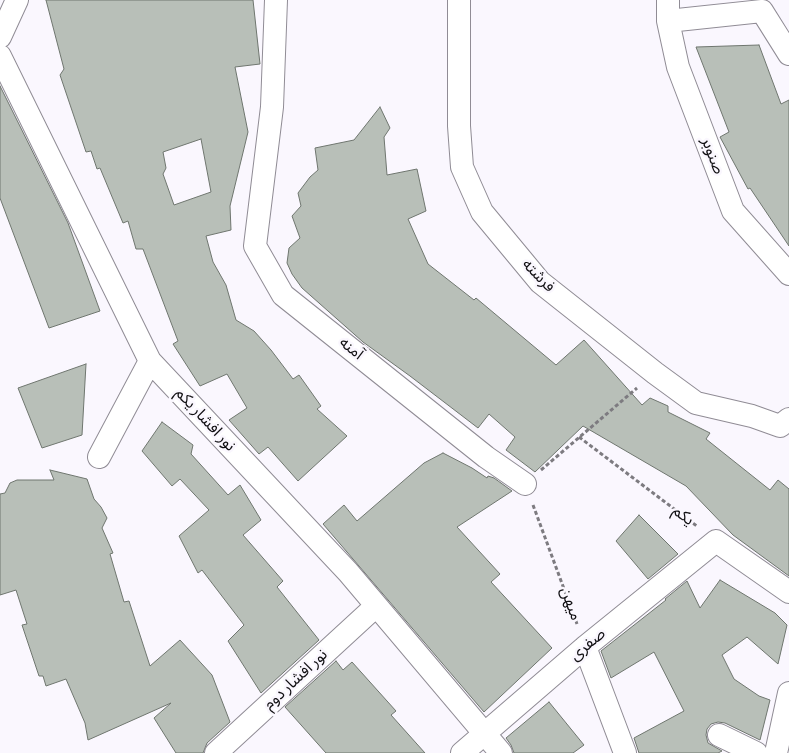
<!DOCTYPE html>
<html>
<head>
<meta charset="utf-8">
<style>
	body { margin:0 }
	canvas { display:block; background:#faf7fe }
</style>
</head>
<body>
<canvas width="789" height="753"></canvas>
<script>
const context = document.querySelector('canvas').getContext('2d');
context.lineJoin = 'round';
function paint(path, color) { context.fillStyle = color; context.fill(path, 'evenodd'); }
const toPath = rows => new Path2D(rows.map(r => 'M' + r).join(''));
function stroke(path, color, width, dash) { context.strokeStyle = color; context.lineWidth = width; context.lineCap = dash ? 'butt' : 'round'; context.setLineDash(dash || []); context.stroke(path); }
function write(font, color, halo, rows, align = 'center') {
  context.font = font + ' "Sofia Sans Condensed","Noto Sans Arabic",sans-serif'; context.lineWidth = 5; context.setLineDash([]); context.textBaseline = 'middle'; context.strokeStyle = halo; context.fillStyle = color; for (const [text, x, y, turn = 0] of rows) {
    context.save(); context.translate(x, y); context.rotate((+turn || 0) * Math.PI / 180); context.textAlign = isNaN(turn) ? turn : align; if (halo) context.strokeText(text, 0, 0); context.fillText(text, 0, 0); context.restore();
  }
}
const building = toPath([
	[46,0,253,0,260,64,235,67,248,132,230,206,231,230,206,236,213,262,226,285,236,320,254,331,271,350,293,379,299,375,321,406,317,409,347,436,298,481,268,447,259,454,229,420,247,408,227,374,200,386,173,344,178,341,143,249,136,249,128,221,123,223,100,168,97,169,91,151,86,152,60,75,64,69,46,0],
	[201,139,211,192,174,205,163,174,166,168,163,152,201,139],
	[759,45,781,104,789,100,789,246,750,188,748,189,720,137,729,132,696,47,759,45],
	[0,86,68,223,100,311,49,328,0,198,0,86],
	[380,107,390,128,384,137,387,175,417,169,426,211,408,219,428,264,474,300,476,298,556,365,584,340,642,405,650,398,668,406,668,412,710,433,706,439,770,490,778,480,789,489,789,576,733,535,686,486,583,426,535,472,506,450,515,437,489,414,478,428,410,376,363,342,302,288,292,274,287,263,289,248,300,238,292,216,301,206,298,193,310,177,318,170,315,148,354,140,380,107],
	[86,364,82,435,42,448,18,388,86,364],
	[162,422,193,445,191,454,228,495,240,485,261,520,243,535,283,581,277,587,319,640,261,693,228,641,244,625,202,570,198,573,179,536,209,510,180,479,172,486,142,451,162,422],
	[443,453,472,468,487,478,488,476,494,478,512,491,457,527,500,574,491,582,552,648,484,712,323,524,344,505,357,521,424,463,443,453],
	[50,470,87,479,94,499,101,507,107,518,102,528,113,553,110,554,124,602,129,601,150,666,180,640,212,675,230,722,207,743,203,753,176,753,154,718,171,703,88,740,85,723,66,679,46,686,43,676,39,676,22,625,27,624,16,590,0,595,0,494,5,493,10,483,17,480,54,480,50,470],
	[639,515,678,554,648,579,616,541,639,515],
	[720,580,775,613,787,625,778,664,747,637,722,655,734,679,759,696,770,700,760,740,725,723,718,722,711,724,707,729,706,735,708,743,722,751,718,753,639,753,634,738,684,711,654,652,611,678,601,651,666,600,665,599,687,581,700,608,720,580],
	[336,661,343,670,352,662,396,711,391,715,425,753,326,753,285,707,336,661],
	[549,702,584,745,573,753,514,753,511,745,506,738,549,702]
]);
paint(building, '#b8bfb8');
stroke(building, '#6f766f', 1);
const minor = toPath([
	[276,0,272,107,255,246,283,295,486,457,525,484],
	[459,0,459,126,462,167,482,212,540,282,655,373,696,403,752,416,780,426,789,419],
	[668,0,668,21,678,67,733,211,789,274],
	[668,21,762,11,789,54],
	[0,37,17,0],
	[0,56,150,361,348,572,501,753],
	[99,457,150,361],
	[585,647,625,753],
	[719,735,756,753],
	[216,753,376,606],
	[462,753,585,647,716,541,789,592],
	[776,753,789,693]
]);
stroke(minor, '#908c95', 24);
stroke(toPath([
	[579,437,698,527],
	[541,470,637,388],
	[533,505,577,624]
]), '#7d7b80', 3, [4, 2.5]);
stroke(minor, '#fff', 22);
write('16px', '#100f12', '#faf7fe', [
	["صنوبر",712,156,69],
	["فرشته",538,276,46],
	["آمنه",351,349,39],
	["نور افشار یکم",205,420,47],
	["یکم",683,516,37],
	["میهن",570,604,70],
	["صفری",588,645,-40],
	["نور افشار دوم",296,680,-43]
]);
</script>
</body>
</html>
